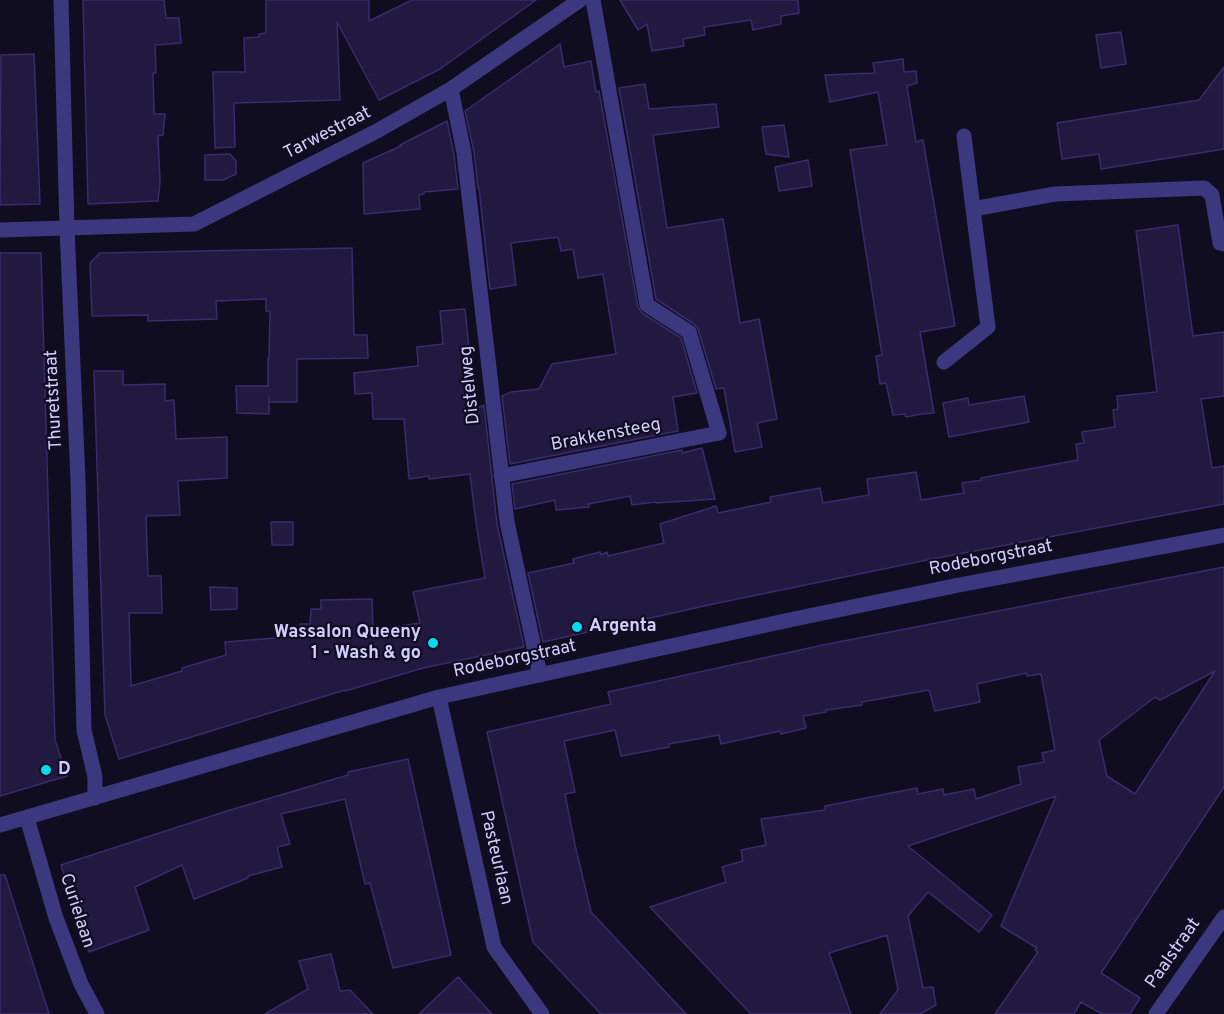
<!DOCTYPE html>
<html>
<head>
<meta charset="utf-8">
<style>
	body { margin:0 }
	canvas { display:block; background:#110d20 }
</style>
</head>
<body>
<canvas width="1224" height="1014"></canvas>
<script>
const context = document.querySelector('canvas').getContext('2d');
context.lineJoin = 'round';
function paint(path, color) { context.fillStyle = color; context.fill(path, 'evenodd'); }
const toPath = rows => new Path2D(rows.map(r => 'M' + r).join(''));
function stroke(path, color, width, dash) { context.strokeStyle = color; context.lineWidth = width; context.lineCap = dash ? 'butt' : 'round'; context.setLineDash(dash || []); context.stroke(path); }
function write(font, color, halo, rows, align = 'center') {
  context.font = font + ' Overpass,sans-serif'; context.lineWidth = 4.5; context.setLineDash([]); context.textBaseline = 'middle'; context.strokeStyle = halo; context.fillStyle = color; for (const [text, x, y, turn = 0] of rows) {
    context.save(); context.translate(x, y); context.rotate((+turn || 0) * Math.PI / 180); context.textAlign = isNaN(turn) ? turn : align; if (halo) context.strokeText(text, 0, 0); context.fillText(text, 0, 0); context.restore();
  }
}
const building = toPath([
	[83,0,164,0,166,18,179,18,181,43,155,45,156,73,153,73,154,114,165,114,163,135,158,136,160,182,158,201,88,204,83,0],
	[266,0,369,0,369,21,412,0,536,0,440,69,379,100,337,22,340,100,234,103,235,147,215,148,213,72,245,72,244,38,259,37,259,34,266,33,266,0],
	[620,0,798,0,799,13,781,16,781,24,753,30,751,20,704,27,705,35,683,39,684,46,652,51,647,24,638,30,620,0],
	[1121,32,1126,64,1101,68,1096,35,1121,32],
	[560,44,564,67,591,61,596,92,599,91,638,307,642,313,681,338,697,393,673,397,678,431,510,464,502,396,511,392,539,389,552,364,616,354,603,274,578,278,573,249,561,251,558,237,511,243,516,285,490,289,479,188,478,188,474,152,465,111,560,44],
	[34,54,40,204,0,205,1,55,34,54],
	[903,59,904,72,916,71,917,83,907,86,916,142,923,140,955,326,920,332,934,413,921,414,906,417,905,414,893,415,886,383,880,384,876,356,882,355,850,150,887,145,878,92,830,102,825,75,875,73,873,63,903,59],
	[1224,67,1224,149,1101,169,1099,154,1062,159,1057,123,1199,100,1224,67],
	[645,84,649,109,716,104,719,127,653,135,667,228,723,219,740,323,759,319,777,419,757,423,762,447,735,452,724,388,716,389,698,329,694,324,656,299,619,88,645,84],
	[447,121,454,155,458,189,424,192,424,194,419,195,420,209,364,214,363,163,401,146,400,145,447,121],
	[784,125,789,157,766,154,762,127,784,125],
	[230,154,236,161,236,174,223,180,205,180,205,155,230,154],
	[808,160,812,186,779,191,775,167,808,160],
	[1178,225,1193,336,1224,332,1224,396,1201,399,1212,468,1224,466,1224,504,932,559,713,604,543,642,528,573,574,563,573,559,600,552,601,555,607,552,608,556,664,543,660,524,716,506,718,513,771,502,770,497,820,488,823,503,869,495,867,479,916,472,921,500,964,493,962,483,982,480,981,478,1078,460,1076,444,1084,443,1082,432,1115,427,1113,410,1118,409,1117,396,1157,392,1136,231,1178,225],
	[352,248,354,335,367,335,368,358,297,359,297,402,269,402,269,397,269,414,237,413,236,386,268,386,268,358,269,358,270,312,266,311,266,299,216,301,217,319,148,321,148,315,92,316,90,263,100,253,352,248],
	[0,253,41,253,55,740,67,776,0,796,0,253],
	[465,309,475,409,484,405,497,524,524,647,423,668,345,691,345,690,119,759,105,715,94,371,123,371,123,385,165,384,165,401,174,400,176,439,227,437,227,478,178,481,180,515,146,516,148,576,161,576,162,613,129,613,131,686,182,671,182,668,226,655,225,642,301,636,300,624,310,624,311,609,321,609,321,600,372,599,373,630,420,623,413,592,485,578,476,523,470,474,429,479,429,476,409,479,404,419,373,419,372,393,355,394,354,373,418,366,417,347,443,344,440,311,465,309],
	[1024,396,1029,422,949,437,943,403,968,398,969,405,1024,396],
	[702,448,715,499,656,503,655,502,632,505,630,496,588,504,589,507,556,510,555,500,515,509,512,484,682,450,682,453,702,448],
	[271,522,293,522,293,545,272,545,271,522],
	[1224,567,1224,787,1101,973,1140,998,1130,1014,1102,1014,1081,1002,1074,1014,995,1014,1038,952,1035,950,1037,948,1001,926,1056,796,908,846,992,915,979,932,928,892,908,916,923,988,933,987,936,1005,920,1014,880,1014,898,990,887,935,829,953,851,1014,751,1014,650,907,726,882,722,867,743,861,741,850,766,845,761,819,825,810,825,806,917,788,918,794,943,789,944,795,974,789,976,799,1021,784,1018,767,1044,762,1042,753,1055,750,1041,674,1027,676,1026,673,977,684,980,702,935,711,929,690,862,702,862,705,826,710,826,712,803,716,806,728,781,734,780,731,721,744,719,735,669,744,669,747,621,756,615,730,564,741,575,792,565,794,575,845,591,912,686,1014,601,1014,533,942,487,732,611,704,608,692,823,645,1224,567],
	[1215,671,1135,794,1107,776,1099,740,1155,697,1160,700,1215,671],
	[210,587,237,588,237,609,211,610,210,587],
	[408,759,451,955,393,968,370,883,365,884,345,799,281,814,290,844,277,847,282,867,248,876,248,878,194,899,182,865,135,887,149,930,89,952,61,865,227,811,348,775,348,772,408,759],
	[0,875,5,875,49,1014,0,1014,0,875],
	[331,954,340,991,350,990,373,1014,265,1014,308,989,299,961,331,954],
	[458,977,492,1014,419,1014,458,977]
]);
paint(building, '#221941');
stroke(building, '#392b6d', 1.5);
stroke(toPath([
	[593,0,647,305,689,332,719,433],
	[964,136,973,209],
	[944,362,988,327,973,209,1055,194,1204,188,1212,195,1220,243,1224,244]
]), '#3c387f', 15);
stroke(toPath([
	[61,0,67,229,78,480,84,730,95,777,95,798],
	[451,89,464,153,507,522,540,675],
	[0,230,194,224,377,131,451,89,580,0],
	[501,476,719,433],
	[439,697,494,947,542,1014],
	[27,818,56,918,81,984,97,1014],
	[0,825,439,697,794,619,959,585,1224,535],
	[1156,1014,1224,917]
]), '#3c387f', 15);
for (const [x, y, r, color] of [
	[577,627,6,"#02dbf5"],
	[433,643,6,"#02dbf5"],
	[46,770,6,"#02dbf5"]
]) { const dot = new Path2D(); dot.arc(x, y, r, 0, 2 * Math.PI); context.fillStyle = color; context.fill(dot); stroke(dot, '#110d20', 2); }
write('18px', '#d3cdff', '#110d20', [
	["Tarwestraat",328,134,-27],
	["Distelweg",471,385,-96],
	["Thuretstraat",55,400,-93],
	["Brakkensteeg",606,436,-11],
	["Rodeborgstraat",991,559,-11],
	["Rodeborgstraat",515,660,-12],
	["Pasteurlaan",495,858,77],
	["Curielaan",76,911,72],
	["Paalstraat",1174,954,-55]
]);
write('bold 18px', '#d3cdff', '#110d20', [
	["Argenta",589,627],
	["Wassalon Queeny",421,633,"right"],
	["1 - Wash & go",421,654,"right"],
	["D",58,770]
], 'left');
</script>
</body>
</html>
